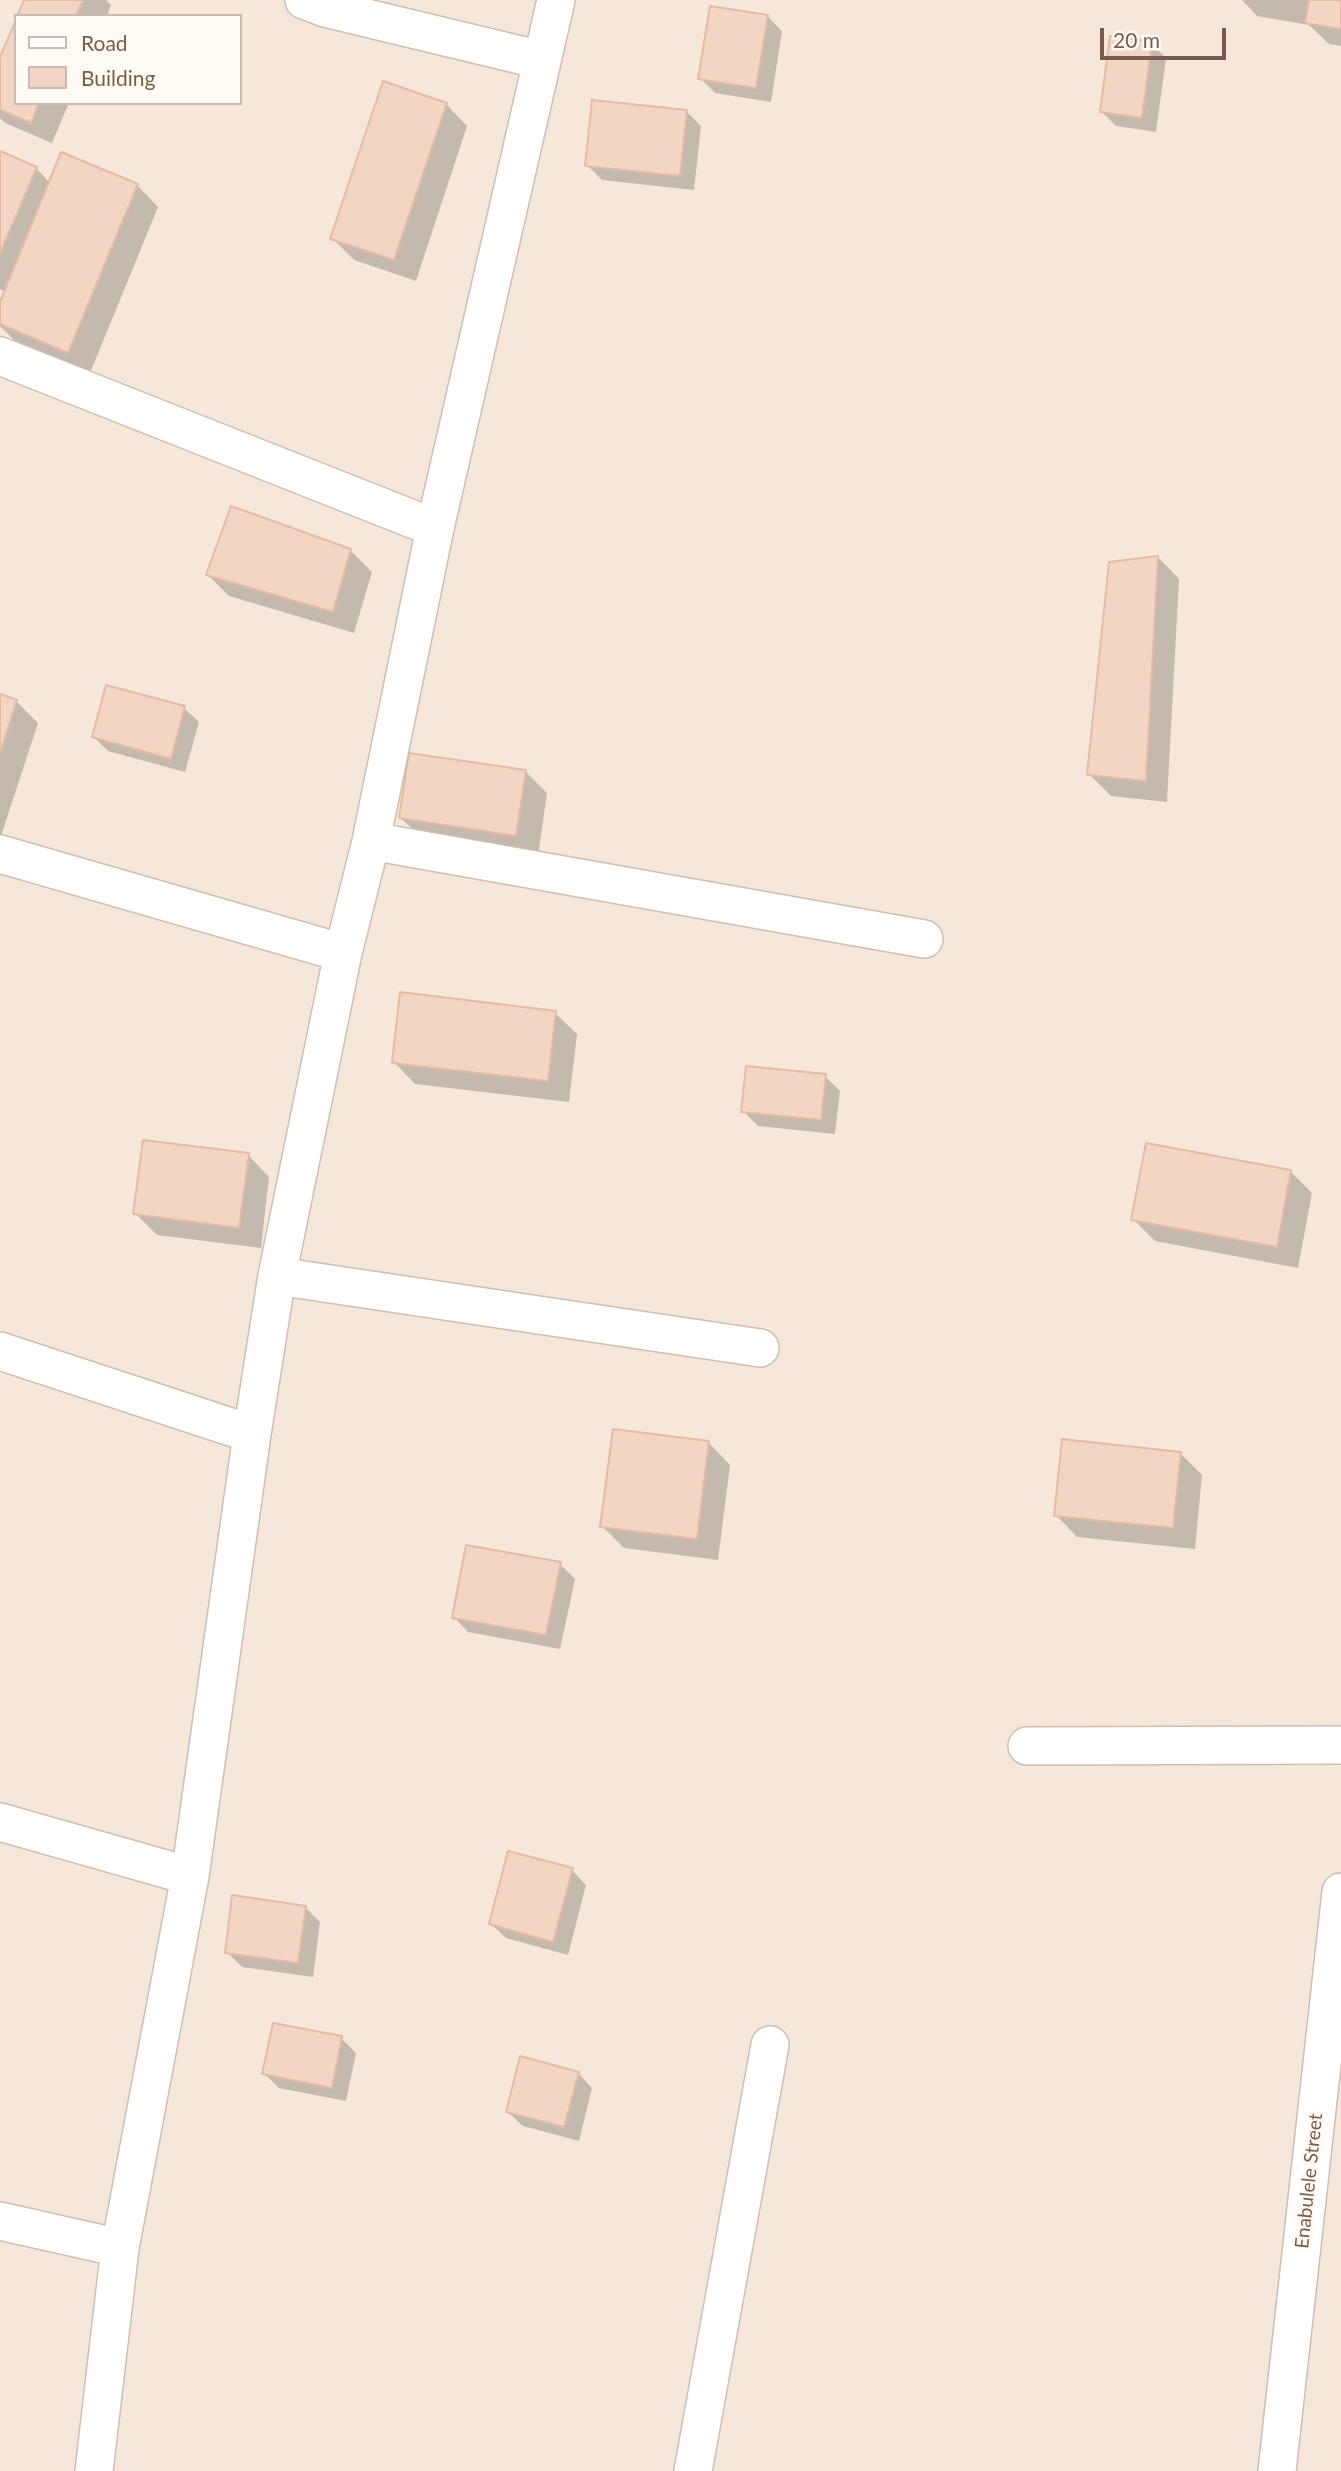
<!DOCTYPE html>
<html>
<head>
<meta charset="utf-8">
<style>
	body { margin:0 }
	#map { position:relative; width:1341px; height:2471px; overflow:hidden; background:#fdf6ec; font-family:Lato,sans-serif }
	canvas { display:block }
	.legend { position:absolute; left:14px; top:14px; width:228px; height:91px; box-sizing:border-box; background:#fffaf3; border:2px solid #cabbb1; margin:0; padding:9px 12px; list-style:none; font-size:21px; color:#7a5c4d }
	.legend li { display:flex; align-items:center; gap:14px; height:35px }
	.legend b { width:35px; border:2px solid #cabbb1 }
	.scale { position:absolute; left:1100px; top:28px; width:126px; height:32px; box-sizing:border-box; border:4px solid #7a5c4d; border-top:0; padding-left:9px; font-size:21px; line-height:24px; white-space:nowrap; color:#7a5c4d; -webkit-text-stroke:5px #fffaf3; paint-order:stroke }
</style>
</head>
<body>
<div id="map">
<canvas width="1341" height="2471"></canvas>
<ul class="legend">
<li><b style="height:9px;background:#fff"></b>Road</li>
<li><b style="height:19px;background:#f3d5c3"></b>Building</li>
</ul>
<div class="scale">20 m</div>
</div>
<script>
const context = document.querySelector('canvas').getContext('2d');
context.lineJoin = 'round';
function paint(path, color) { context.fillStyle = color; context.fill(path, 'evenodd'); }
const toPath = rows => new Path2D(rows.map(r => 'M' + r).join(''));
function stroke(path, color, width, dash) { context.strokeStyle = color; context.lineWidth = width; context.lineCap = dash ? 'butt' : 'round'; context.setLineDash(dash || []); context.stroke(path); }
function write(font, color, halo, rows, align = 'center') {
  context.font = font + ' Lato,sans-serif'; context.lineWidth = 7; context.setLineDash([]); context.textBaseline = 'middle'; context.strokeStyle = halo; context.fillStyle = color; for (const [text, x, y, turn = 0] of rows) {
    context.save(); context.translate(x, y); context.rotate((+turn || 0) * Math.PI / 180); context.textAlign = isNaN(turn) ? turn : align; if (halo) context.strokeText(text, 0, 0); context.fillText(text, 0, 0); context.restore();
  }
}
paint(toPath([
	[0,0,1341,0,1341,2471,0,2471],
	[16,16,240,16,240,103,16,103]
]), '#f5e8da');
paint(toPath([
	[26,0,106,0,111,5,107,16,19,16],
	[1242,0,1341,0,1341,46,1329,44,1309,25,1257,16],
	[767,16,782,31,771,102,715,93,700,78],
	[1151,43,1166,58,1156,132,1116,126,1102,112],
	[0,62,16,103,69,103,52,143,5,123,0,118],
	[446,104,467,126,416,281,354,260,332,238],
	[687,112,701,126,694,190,602,180,587,165],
	[0,153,36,168,50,183,137,185,158,207,90,373,16,342,0,326,0,307,6,292,0,289],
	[350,550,372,572,354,633,229,596,208,575],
	[1158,557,1179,579,1167,802,1111,796,1089,774],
	[0,696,16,701,38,723,0,839],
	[184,708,199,722,185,772,108,751,94,737],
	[525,771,547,793,538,856,423,839,401,818],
	[555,1013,577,1034,569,1102,415,1084,394,1062],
	[825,1076,840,1091,835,1134,758,1126,743,1111],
	[248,1155,269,1177,261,1248,157,1235,135,1213],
	[1290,1171,1312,1193,1298,1268,1155,1241,1133,1219],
	[709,1443,730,1465,718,1560,624,1548,602,1526],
	[1181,1454,1202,1475,1195,1549,1077,1537,1056,1515],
	[560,1564,575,1579,560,1649,468,1632,454,1617],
	[572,1870,586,1885,568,1955,506,1938,491,1924],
	[305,1907,320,1922,313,1977,242,1967,227,1952],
	[341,2038,356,2053,346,2101,279,2088,264,2073],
	[578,2073,592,2088,579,2141,523,2126,508,2112]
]), '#0003');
const building = toPath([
	[24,0,83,0,76,16,17,16,24,0],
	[1309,0,1341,0,1341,29,1305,23,1309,0],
	[710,6,768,15,756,88,698,79,710,6],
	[16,20,16,103,39,103,31,123,0,110,0,57,16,20],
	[1110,36,1152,42,1142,118,1100,112,1110,36],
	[383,81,447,103,394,260,330,239,383,81],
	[592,100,687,110,680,176,585,166,592,100],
	[0,151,37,167,0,253,0,151],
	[61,152,138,184,68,353,0,324,0,302,61,152],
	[231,506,351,549,333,612,206,575,231,506],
	[1158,556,1146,781,1087,775,1109,562,1158,556],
	[106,685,185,706,171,759,92,737,106,685],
	[0,694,17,700,0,753,0,694],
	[409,753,526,770,516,836,399,818,409,753],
	[400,992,556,1011,548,1081,392,1063,400,992],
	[746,1066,826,1074,821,1120,741,1112,746,1066],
	[143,1140,249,1153,239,1228,133,1214,143,1140],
	[1146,1143,1291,1170,1277,1247,1131,1220,1146,1143],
	[613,1429,709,1441,697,1539,600,1527,613,1429],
	[1062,1439,1181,1452,1173,1528,1054,1516,1062,1439],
	[466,1545,561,1562,546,1635,452,1618,466,1545],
	[508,1851,573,1868,553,1942,489,1924,508,1851],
	[232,1895,306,1906,298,1963,225,1953,232,1895],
	[273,2023,342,2036,332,2088,262,2074,273,2023],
	[520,2056,579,2072,564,2127,506,2112,520,2056]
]);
paint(building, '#f3d5c3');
stroke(building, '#e6bba3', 2);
const street = toPath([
	[304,0,325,8,541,60],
	[0,356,435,528],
	[371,841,924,939],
	[0,854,343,953],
	[277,1276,760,1348],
	[0,1351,252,1434],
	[1027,1746,1341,1745],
	[0,1822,190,1876],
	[0,2221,120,2248],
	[94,2471,120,2248,190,1876,252,1434,277,1276,343,953,371,841,435,528,556,0],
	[693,2471,770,2045],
	[1277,2471,1341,1892]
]);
stroke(street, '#d1beb0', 40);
stroke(street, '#fff', 37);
write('19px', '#7a5c4d', '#fffaf3', [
	["Enabulele Street",1309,2181,-84]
]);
</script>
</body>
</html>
